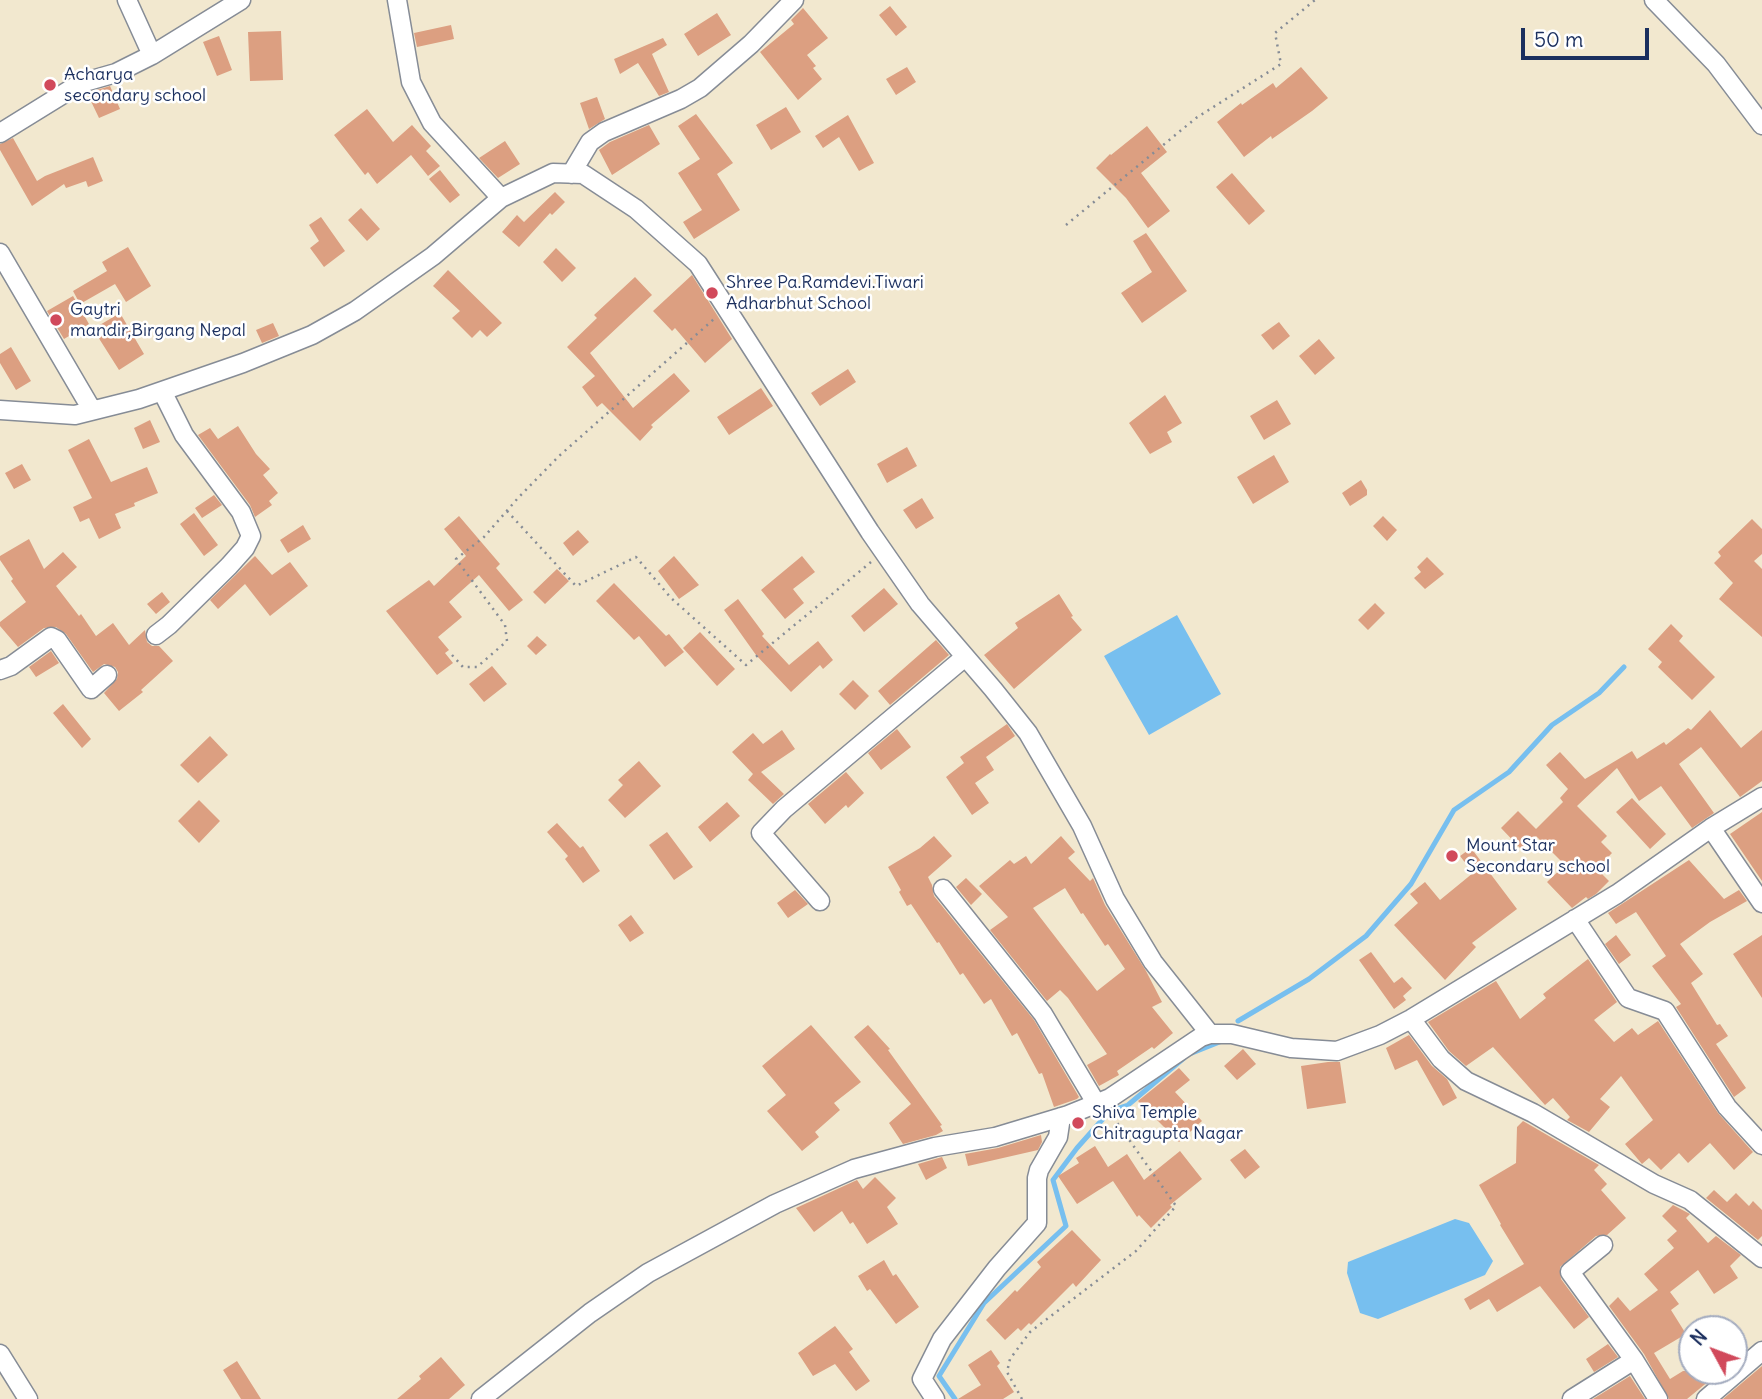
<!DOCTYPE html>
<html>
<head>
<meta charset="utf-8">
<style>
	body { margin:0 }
	#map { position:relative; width:1762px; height:1399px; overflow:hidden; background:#f2e8cf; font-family:Delius,sans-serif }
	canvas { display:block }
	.north { position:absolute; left:1678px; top:1315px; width:70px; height:70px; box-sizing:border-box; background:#fff; border:2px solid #a4acbf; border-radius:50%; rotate:311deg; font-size:19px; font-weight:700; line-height:28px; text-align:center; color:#1b2f5e }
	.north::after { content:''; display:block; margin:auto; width:24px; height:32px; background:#d1495b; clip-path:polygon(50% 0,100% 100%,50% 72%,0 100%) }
	.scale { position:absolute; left:1521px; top:28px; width:128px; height:32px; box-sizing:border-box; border:4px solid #1b2f5e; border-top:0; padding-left:9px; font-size:21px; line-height:24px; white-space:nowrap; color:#1b2f5e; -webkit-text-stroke:5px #fff; paint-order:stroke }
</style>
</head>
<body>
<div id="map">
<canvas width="1762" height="1399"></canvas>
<div class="north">N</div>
<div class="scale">50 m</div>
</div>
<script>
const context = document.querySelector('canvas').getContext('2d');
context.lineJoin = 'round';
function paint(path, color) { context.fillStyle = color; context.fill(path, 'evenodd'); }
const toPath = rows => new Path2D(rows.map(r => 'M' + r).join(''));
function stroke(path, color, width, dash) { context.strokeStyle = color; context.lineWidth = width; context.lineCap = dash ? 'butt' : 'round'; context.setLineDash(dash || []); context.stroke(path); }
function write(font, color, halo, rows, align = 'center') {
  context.font = font + ' Delius,sans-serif'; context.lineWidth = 5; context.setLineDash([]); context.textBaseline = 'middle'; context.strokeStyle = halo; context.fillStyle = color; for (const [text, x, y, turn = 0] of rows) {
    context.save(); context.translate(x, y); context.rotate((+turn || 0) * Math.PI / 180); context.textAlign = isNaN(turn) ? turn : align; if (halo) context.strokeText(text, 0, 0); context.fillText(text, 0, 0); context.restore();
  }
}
paint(toPath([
	[1177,615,1221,694,1149,735,1104,656],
	[1455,1219,1469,1223,1493,1261,1485,1275,1378,1319,1360,1313,1347,1273,1348,1262]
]), '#77bfef');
stroke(toPath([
	[1238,1021,1309,979,1366,936,1411,884,1454,810,1509,772,1552,725,1599,693,1624,667],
	[1192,1053,1222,1041],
	[955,1399,939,1376,984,1303,1066,1226,1053,1180,1077,1148,1110,1111,1128,1105,1184,1058]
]), '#77bfef', 5);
paint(toPath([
	[890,6,907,27,896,36,879,15],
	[803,8,828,38,807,55,816,66,813,68,822,79,798,100,760,52,794,24,791,20],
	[717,13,731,35,698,56,684,34],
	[451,25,454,39,417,47,414,33],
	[281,31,283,80,250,81,248,32],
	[219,36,232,70,217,76,203,42],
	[663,38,667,45,652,54,669,92,659,96,638,63,620,74,614,59],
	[907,67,916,82,896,95,886,79],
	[1301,67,1328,98,1312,111,1272,139,1271,136,1244,157,1217,122,1241,103,1242,105,1273,83,1276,88],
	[110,86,120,109,99,118,87,93],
	[597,97,605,119,589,129,580,103],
	[786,107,801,132,771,150,756,125],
	[367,109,393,142,412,125,431,146,426,151,440,166,428,176,411,155,377,184,368,172,365,175,334,135],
	[696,114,733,163,717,174,740,210,694,239,683,222,702,210,678,173,700,159,678,126],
	[848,115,874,163,859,171,839,137,823,148,815,136],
	[649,125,660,144,612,175,599,150,610,142],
	[1147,126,1167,152,1141,173,1170,211,1148,228,1126,198,1096,168,1110,154,1111,155],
	[13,138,37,181,45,176,93,157,103,181,88,187,86,181,66,188,64,184,32,206,0,150,0,144],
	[505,141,520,164,498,178,479,158],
	[440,170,460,195,450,203,429,179],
	[1232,173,1265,211,1249,225,1216,187],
	[555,192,565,202,552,215,550,213,519,247,502,232,517,215,524,222],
	[361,208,380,229,367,241,348,220],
	[321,217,345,251,324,267,310,248,319,241,309,225],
	[1146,233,1187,291,1142,323,1121,293,1152,272,1133,241],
	[128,247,151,286,126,302,115,284,80,304,73,291,107,271,102,262],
	[556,248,576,268,562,282,543,262],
	[448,270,502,323,487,337,480,330,472,338,452,318,460,311,433,286],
	[692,275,732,339,705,363,675,328,672,331,653,311],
	[635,277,652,295,590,353,633,408,674,373,690,391,651,425,653,427,640,441,602,403,597,407,582,387,595,376,567,347,597,318,594,315],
	[73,296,89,324,64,339,47,311],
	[120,313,144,354,119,370,93,329],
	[1279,322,1290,336,1273,350,1261,335],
	[273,323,279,336,262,343,256,330],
	[1319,339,1335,358,1315,375,1299,356],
	[11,347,31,381,16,390,0,363,0,354],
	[848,369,856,382,820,406,811,393],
	[761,388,773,406,729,435,717,417],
	[1165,395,1182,423,1167,432,1172,442,1150,454,1129,423],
	[1277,400,1291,424,1264,440,1250,416],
	[150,420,160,442,143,449,134,428],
	[238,426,256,454,270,469,263,475,278,493,269,501,272,505,255,517,250,505,198,435,210,428,218,439],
	[89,439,111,482,147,467,158,493,134,503,135,506,115,514,121,528,99,539,89,518,80,522,73,507,92,498,68,450],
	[907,447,917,466,887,483,877,464],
	[1274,455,1289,482,1253,504,1237,477],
	[22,464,31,480,14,489,5,473],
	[1361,480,1367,490,1367,495,1350,506,1342,493],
	[214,495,222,505,202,518,195,508],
	[922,498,934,518,916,529,903,510],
	[194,513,218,545,204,556,180,524],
	[459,516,500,564,496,568,523,600,509,611,479,575,449,602,462,617,438,637,449,650,445,653,453,663,437,675,386,611,429,580,434,586,466,556,444,529],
	[1383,516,1397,530,1387,541,1373,526],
	[1752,519,1762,529,1762,554,1754,561,1762,569,1762,637,1719,599,1733,583,1714,563,1721,556,1718,552],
	[303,525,311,539,288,553,280,540],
	[578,530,589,542,573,556,563,543],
	[29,539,44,569,63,552,77,567,56,586,79,616,81,614,96,636,113,623,129,645,145,630,147,642,152,646,159,646,173,661,141,690,143,692,119,711,104,693,117,679,118,672,115,667,104,664,93,672,66,634,56,627,44,628,18,647,0,626,0,622,26,602,11,581,13,579,0,560,0,556],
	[255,556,272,575,290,562,308,586,270,616,245,584,218,609,210,600],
	[674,556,699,585,679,599,658,571],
	[802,556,815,572,793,589,804,603,785,619,761,590],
	[1427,557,1444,574,1425,589,1414,578,1421,572,1417,567],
	[557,569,569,581,545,604,533,592],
	[614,583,666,636,669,634,684,652,665,667,639,636,634,640,596,601],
	[884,588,898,604,864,632,851,616],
	[162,592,170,602,156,614,147,604],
	[1059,594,1073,616,1071,617,1082,630,1014,689,984,655,1018,628,1015,623],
	[738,599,764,634,762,636,789,665,818,641,833,660,823,669,820,665,791,692,756,655,724,610],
	[1375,603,1385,613,1368,630,1358,620],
	[1671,624,1683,636,1679,641,1715,677,1692,700,1658,667,1662,662,1648,649],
	[700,632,735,669,717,686,683,648],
	[537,636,547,645,536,655,527,646],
	[936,640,949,655,890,705,878,691],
	[51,651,59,663,36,677,29,667],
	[492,666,507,684,484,702,469,684],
	[853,680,869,696,855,710,839,694],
	[63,704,91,739,82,748,53,713],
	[1710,710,1741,748,1762,730,1762,781,1740,797,1701,747,1679,764,1714,813,1692,828,1661,786,1639,801,1617,768,1577,806,1607,836,1601,842,1612,853,1597,869,1609,881,1596,894,1588,899,1586,897,1572,908,1547,882,1565,865,1536,836,1522,850,1501,828,1518,811,1536,829,1563,802,1560,798,1568,789,1546,765,1560,752,1585,779,1632,751,1637,759,1664,742,1666,745,1688,728,1691,730],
	[1007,724,1015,736,986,757,994,770,975,783,989,803,972,815,946,777,964,763,960,757],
	[897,729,911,747,881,770,868,753],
	[782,730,795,749,761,772,784,794,773,804,748,780,753,774,732,752,753,733,763,744],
	[210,736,228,755,198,783,180,765],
	[639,761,661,786,625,818,608,800,623,785,618,780],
	[846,772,864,793,848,808,846,805,825,824,808,804],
	[1632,798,1666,834,1650,849,1616,812],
	[199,800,220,821,199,843,178,821],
	[727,802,740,816,710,842,698,827],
	[1762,812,1762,881,1730,834],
	[557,823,580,848,583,846,600,871,583,883,565,859,568,856,547,832],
	[667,832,693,867,674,880,649,845],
	[934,836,952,856,928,877,932,885,934,896,1034,1020,1079,1097,1077,1099,1054,1107,1042,1073,1039,1074,1017,1033,1012,1036,991,999,984,1004,963,973,960,975,939,942,937,943,911,904,907,906,899,892,901,890,888,867,920,848],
	[1061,836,1075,852,1068,858,1090,881,1093,878,1105,905,1146,971,1162,1002,1152,1007,1173,1033,1154,1049,1152,1047,1117,1071,1119,1075,1099,1086,1087,1065,1107,1054,1068,998,1060,990,1047,1001,990,930,1008,917,979,886,1010,860,1014,864,1026,856,1031,864],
	[1065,888,1081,914,1083,913,1105,946,1108,944,1125,969,1097,991,1033,908],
	[1471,848,1517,909,1472,943,1476,947,1445,980,1394,925,1418,903,1410,894,1425,882,1440,900,1473,873,1460,856],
	[1689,860,1724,899,1739,890,1747,901,1710,922,1680,944,1703,974,1691,983,1717,1025,1720,1024,1728,1036,1716,1044,1746,1088,1734,1097,1676,1007,1681,1004,1652,966,1666,956,1636,912,1616,924,1608,913],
	[966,878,982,894,971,905,956,887],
	[795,890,808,904,788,918,777,903],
	[631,915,644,933,630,942,618,925],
	[1616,935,1631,955,1619,964,1605,944],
	[1762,935,1762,998,1733,954],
	[1371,952,1394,983,1402,977,1412,988,1403,996,1406,1000,1394,1009,1359,960],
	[1588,959,1617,1002,1594,1020,1614,1042,1632,1028,1638,1035,1658,1021,1718,1113,1753,1152,1734,1170,1710,1143,1688,1163,1679,1153,1661,1170,1649,1158,1642,1164,1625,1144,1653,1120,1621,1076,1600,1099,1610,1107,1589,1132,1567,1120,1570,1117,1553,1098,1545,1105,1493,1047,1466,1066,1449,1051,1428,1022,1496,981,1520,1019,1546,998,1543,994],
	[811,1025,861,1082,834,1103,840,1110,815,1132,819,1137,802,1151,767,1111,786,1095,762,1066],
	[868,1025,890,1049,888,1050,942,1125,940,1126,943,1131,936,1135,903,1144,889,1123,911,1104,854,1037],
	[1409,1035,1432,1066,1447,1079,1457,1098,1443,1106,1417,1060,1395,1070,1386,1048],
	[1243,1049,1256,1064,1237,1080,1224,1066],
	[1328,1062,1340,1062,1346,1103,1307,1109,1301,1066],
	[1179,1068,1190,1080,1175,1092,1202,1121,1179,1142,1138,1101],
	[1523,1121,1599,1165,1594,1170,1607,1184,1601,1190,1626,1218,1607,1235,1596,1236,1560,1267,1561,1279,1589,1317,1574,1329,1540,1286,1497,1312,1489,1299,1470,1310,1464,1299,1524,1264,1500,1225,1501,1224,1479,1185,1516,1163,1517,1127],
	[1041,1135,1042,1142,1038,1150,968,1166,965,1154,998,1148],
	[1095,1146,1108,1167,1127,1154,1144,1180,1180,1151,1202,1179,1170,1205,1172,1207,1151,1228,1139,1215,1137,1217,1113,1181,1077,1204,1058,1176,1079,1163,1076,1158],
	[1245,1149,1260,1167,1245,1179,1230,1160],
	[942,1157,947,1168,926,1180,918,1164],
	[875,1177,896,1198,887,1207,898,1224,867,1244,853,1222,850,1224,842,1211,814,1232,796,1208,857,1180,863,1189],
	[1714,1190,1727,1202,1736,1193,1749,1206,1753,1201,1762,1210,1762,1236,1758,1240,1706,1198],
	[1673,1205,1690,1214,1686,1218,1708,1243,1716,1236,1741,1255,1730,1266,1738,1278,1714,1294,1698,1270,1670,1292,1679,1304,1671,1310,1686,1334,1654,1353,1670,1379,1683,1371,1721,1371,1687,1399,1669,1399,1644,1354,1609,1306,1618,1297,1630,1311,1658,1290,1644,1274,1674,1248,1667,1240,1677,1231,1662,1216],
	[1072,1230,1101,1260,1076,1287,1073,1283,1031,1325,1029,1323,1021,1331,1018,1328,1005,1340,986,1320,1015,1290,1017,1292,1041,1267,1037,1262],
	[884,1260,893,1276,896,1274,919,1307,896,1324,870,1289,867,1291,858,1276],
	[835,1326,853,1349,849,1352,870,1381,856,1391,835,1364,813,1376,798,1353],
	[1608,1344,1618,1357,1594,1372,1586,1359],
	[991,1350,1000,1363,997,1366,1014,1392,1003,1399,958,1399,981,1385,968,1365],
	[441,1357,465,1385,449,1399,397,1399,421,1379,419,1376],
	[237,1361,261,1399,241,1399,223,1370],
	[1762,1366,1762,1399,1723,1399],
	[1630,1376,1645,1399,1593,1399]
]), '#dc9f81');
const minor = toPath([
	[127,0,152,55],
	[397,0,411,82,432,123,501,198],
	[1654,0,1716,64,1762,125],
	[0,133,81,83,116,73,152,55,241,0],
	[571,174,590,142,604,132,681,99,700,88,751,44,794,0],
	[0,253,92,410],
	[0,410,75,415,139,399,243,363,312,335,355,311,433,256,501,198,553,173,583,174,636,209,698,264,870,532,920,604,993,689,1028,733,1082,826,1115,899,1153,962,1210,1034],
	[156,635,169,625,229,566,245,548,251,536,241,512,184,435,162,391],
	[0,670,11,666,51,637,57,640,91,689,107,675],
	[1711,828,1762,903],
	[943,889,1043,1014,1096,1103],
	[820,901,761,833,784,809,965,657],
	[1575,919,1628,998,1665,1011,1727,1107,1762,1145],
	[1411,1019,1441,1059,1466,1081,1533,1113,1654,1184,1690,1200,1762,1258],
	[1603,1245,1570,1272,1634,1360,1658,1399],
	[0,1354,28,1399],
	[481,1399,590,1313,648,1273,775,1204,854,1169,935,1147,995,1137,1068,1115,1110,1098,1201,1037,1210,1034,1232,1034,1291,1048,1337,1051,1380,1035,1411,1019,1617,894,1711,828,1762,797],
	[935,1399,922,1379,942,1339,997,1268,1037,1223,1037,1178,1039,1170,1058,1137,1061,1117],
	[1572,1399,1634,1360],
	[1706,1399,1762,1351]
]);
stroke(minor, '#868c96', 21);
stroke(toPath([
	[1066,225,1196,118,1281,64,1275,33,1315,0],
	[507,511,576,586,636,557,671,598,746,665,871,562],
	[452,655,463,667,477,667,507,641,505,625,456,559,484,537,518,498,559,456,714,319],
	[1022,1399,1007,1372,1010,1359,1030,1332,1136,1251,1176,1206,1113,1117]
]), '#868c96', 2.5, [2, 5]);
stroke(minor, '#fff', 18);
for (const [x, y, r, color] of [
	[50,85,7,"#d1495b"],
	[712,293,7,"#d1495b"],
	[56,320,7,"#d1495b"],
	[1452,856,7,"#d1495b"],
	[1078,1123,7,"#d1495b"]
]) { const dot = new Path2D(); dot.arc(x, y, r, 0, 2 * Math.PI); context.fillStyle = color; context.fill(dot); stroke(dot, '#fff', 2.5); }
write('18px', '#1b2f5e', '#fff', [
	["Acharya",64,75],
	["secondary school",64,96],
	["Shree Pa.Ramdevi.Tiwari",726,283],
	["Adharbhut School",726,304],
	["Gaytri",70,310],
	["mandir,Birgang Nepal",70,331],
	["Mount Star",1466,846],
	["Secondary school",1466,867],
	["Shiva Temple",1092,1113],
	["Chitragupta Nagar",1092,1134]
], 'left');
</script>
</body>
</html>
